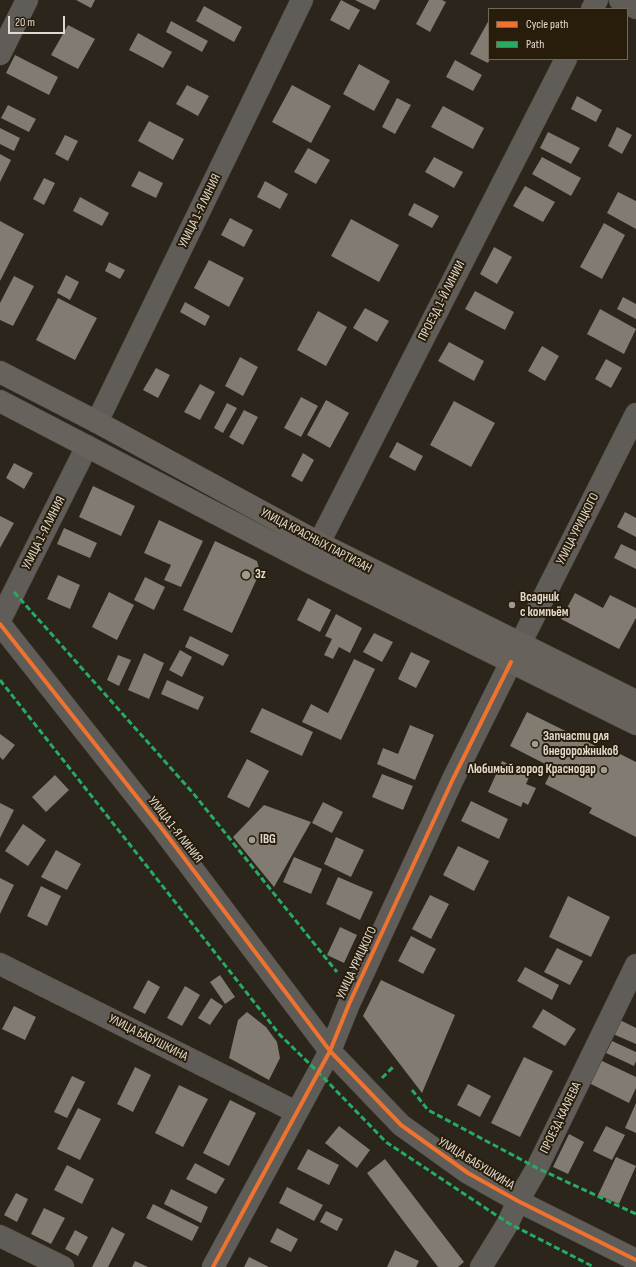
<!DOCTYPE html>
<html>
<head>
<meta charset="utf-8">
<style>
	body { margin:0 }
	#map { position:relative; width:636px; height:1267px; overflow:hidden; background:#2b251b; font-family:"Sofia Sans Condensed",sans-serif }
	canvas { display:block }
	.legend { position:absolute; left:488px; top:8px; width:140px; height:52px; box-sizing:border-box; background:#281d0a; border:1px solid #726858; margin:0; padding:5px 7px; list-style:none; font-size:12px; color:#e1d9ce }
	.legend li { display:flex; align-items:center; gap:8px; height:20px }
	.legend b { width:20px; border:1px solid #726858 }
	.scale { position:absolute; left:8px; top:16px; width:57px; height:18px; box-sizing:border-box; border:2px solid #e1d9ce; border-top:0; padding-left:5px; font-size:12px; line-height:14px; white-space:nowrap; color:#e1d9ce; -webkit-text-stroke:3px #281d0a; paint-order:stroke }
</style>
</head>
<body>
<div id="map">
<canvas width="636" height="1267"></canvas>
<ul class="legend">
<li><b style="height:5px;background:#ef722f"></b>Cycle path</li>
<li><b style="height:5px;background:#26ab63"></b>Path</li>
</ul>
<div class="scale">20 m</div>
</div>
<script>
const context = document.querySelector('canvas').getContext('2d');
context.lineJoin = 'round';
function paint(path, color) { context.fillStyle = color; context.fill(path, 'evenodd'); }
const toPath = rows => new Path2D(rows.map(r => 'M' + r).join(''));
function stroke(path, color, width, dash) { context.strokeStyle = color; context.lineWidth = width; context.lineCap = dash ? 'butt' : 'round'; context.setLineDash(dash || []); context.stroke(path); }
function write(font, color, halo, rows, align = 'center') {
  context.font = font + ' "Sofia Sans Condensed",sans-serif'; context.lineWidth = 4; context.setLineDash([]); context.textBaseline = 'middle'; context.strokeStyle = halo; context.fillStyle = color; for (const [text, x, y, turn = 0] of rows) {
    context.save(); context.translate(x, y); context.rotate((+turn || 0) * Math.PI / 180); context.textAlign = isNaN(turn) ? turn : align; if (halo) context.strokeText(text, 0, 0); context.fillText(text, 0, 0); context.restore();
  }
}
paint(toPath([
	[76,0,95,0,91,8],
	[341,0,360,10,349,30,330,20],
	[355,0,380,0,375,10],
	[429,0,442,0,446,2,430,32,416,24],
	[204,6,242,27,234,42,196,21],
	[489,20,490,59,488,63,470,54],
	[171,21,208,41,202,52,166,32],
	[68,25,95,39,78,69,51,55],
	[138,33,172,52,163,68,129,50],
	[15,55,58,77,49,95,6,73],
	[455,60,482,75,473,91,446,77],
	[359,64,390,81,374,111,343,94],
	[187,85,209,96,198,116,176,104],
	[292,85,331,106,311,143,272,122],
	[577,96,602,110,596,122,571,109],
	[397,98,411,105,395,134,382,127],
	[8,105,36,119,29,132,1,118],
	[443,106,484,128,473,149,431,127],
	[149,121,184,139,173,160,138,141],
	[617,127,632,135,622,154,608,146],
	[0,128,20,138,14,151,0,144],
	[548,132,580,148,571,164,540,148],
	[65,135,78,141,68,161,55,154],
	[308,148,330,160,316,184,294,172],
	[0,154,11,160,0,182],
	[434,157,463,172,454,188,425,172],
	[542,157,581,178,571,196,532,174],
	[139,171,163,183,156,198,131,186],
	[44,178,55,183,44,205,33,199],
	[265,181,288,194,280,209,257,197],
	[525,186,555,202,543,222,513,206],
	[618,192,636,201,636,229,607,213],
	[80,197,109,213,102,226,73,211],
	[414,203,439,216,432,228,408,215],
	[230,218,253,230,244,247,221,235],
	[351,219,399,245,379,282,331,256],
	[0,221,24,234,0,281],
	[604,223,625,235,602,279,580,267],
	[494,247,512,257,497,284,480,274],
	[209,260,244,278,229,307,194,288],
	[109,262,125,270,120,279,105,271],
	[66,275,79,282,70,300,57,293],
	[14,276,34,286,13,326,0,320,0,303],
	[475,291,514,312,505,330,465,309],
	[623,297,636,304,636,319,617,309],
	[58,298,97,318,75,360,36,340],
	[185,302,210,316,205,326,180,312],
	[365,308,389,321,377,342,353,328],
	[600,309,636,329,624,354,587,334],
	[318,311,347,327,326,366,297,350],
	[449,342,484,361,474,381,438,361],
	[542,346,559,356,545,381,528,371],
	[240,357,258,367,243,396,225,386],
	[606,359,622,368,611,388,595,379],
	[156,368,170,375,158,398,143,390],
	[200,384,215,392,200,420,184,412],
	[301,397,318,406,301,437,284,428],
	[326,400,349,413,330,448,307,435],
	[454,401,495,423,471,467,430,445],
	[227,403,237,408,223,433,214,428],
	[244,410,258,417,243,445,229,437],
	[397,442,423,456,415,471,389,457],
	[303,453,314,460,302,482,291,476],
	[14,463,33,473,24,489,6,478],
	[93,486,135,506,121,536,79,517],
	[625,512,636,518,636,537,617,527],
	[0,516,14,523,0,548],
	[159,520,203,541,181,587,164,580,171,565,144,553],
	[64,528,97,543,90,558,57,544],
	[215,541,257,561,260,572,232,633,183,610],
	[621,544,636,551,636,569,614,558],
	[58,575,80,585,70,609,47,599],
	[145,577,165,587,154,610,134,600],
	[109,592,134,605,117,640,92,627],
	[575,593,603,608,610,595,636,608,636,618,619,649,561,619],
	[308,598,331,610,320,632,297,620],
	[336,614,362,628,350,653,339,647,333,659,324,655,332,639,325,636],
	[374,633,393,642,382,662,363,652],
	[190,636,229,655,223,666,185,647],
	[180,650,192,657,182,677,169,670],
	[411,652,430,661,416,688,398,679],
	[144,653,164,663,149,699,128,690],
	[118,655,131,660,119,686,107,680],
	[354,659,375,669,341,740,302,722,311,704,328,713],
	[167,680,204,697,198,710,161,694],
	[262,708,313,732,302,756,250,732],
	[527,712,618,757,620,754,636,762,636,837,589,813,592,808,545,784,553,768,510,746],
	[410,725,434,735,415,780,377,764,383,748,398,754],
	[0,734,15,745,3,760,0,757],
	[247,759,269,771,249,808,227,797],
	[502,761,530,775,526,784,536,788,528,805,523,802,521,807,488,792],
	[382,774,413,786,403,810,372,797],
	[55,775,69,790,46,812,32,797],
	[471,801,508,819,499,839,461,821],
	[323,802,343,812,332,833,312,823],
	[0,803,14,810,0,838],
	[264,805,311,822,274,887,233,837],
	[23,824,46,840,28,866,5,851],
	[336,837,364,850,351,877,324,864],
	[458,846,489,861,474,891,443,875],
	[56,850,81,864,67,890,41,877],
	[294,857,322,869,311,894,283,882],
	[338,877,373,892,360,920,326,904],
	[0,878,14,885,0,914],
	[41,886,61,896,47,926,27,916],
	[430,895,449,904,431,939,412,929],
	[568,896,610,917,591,957,549,937],
	[340,927,357,935,344,963,327,955],
	[411,936,436,949,423,974,398,961],
	[557,948,583,961,570,985,544,972],
	[525,967,559,985,552,1000,517,981],
	[220,975,235,997,225,1004,210,982],
	[148,980,160,987,145,1014,133,1008],
	[381,980,455,1015,422,1093,363,1016],
	[185,986,200,995,182,1026,167,1018],
	[211,998,223,1006,210,1025,198,1018],
	[14,1006,36,1017,25,1040,2,1029],
	[543,1009,576,1029,565,1046,532,1027],
	[247,1012,266,1027,277,1042,280,1058,269,1080,229,1058,238,1020],
	[620,1020,636,1028,636,1044,613,1034],
	[612,1041,636,1052,636,1061,634,1066,606,1053],
	[524,1057,553,1071,520,1137,491,1123],
	[600,1060,636,1077,636,1088,629,1103,589,1083],
	[135,1067,151,1075,133,1112,117,1104],
	[72,1076,85,1082,67,1118,54,1112],
	[468,1084,491,1096,480,1117,457,1105],
	[179,1085,208,1099,183,1147,155,1133],
	[230,1100,256,1113,229,1166,203,1153],
	[636,1103,636,1133,625,1128],
	[78,1108,101,1119,80,1160,57,1149],
	[339,1126,370,1150,357,1168,325,1143],
	[606,1126,625,1135,612,1160,593,1151],
	[569,1134,584,1142,568,1174,553,1167],
	[308,1149,339,1165,329,1185,297,1169],
	[616,1157,636,1166,619,1204,598,1195],
	[385,1159,464,1262,458,1267,438,1267,367,1173],
	[195,1163,225,1179,216,1194,186,1179],
	[67,1165,94,1179,82,1204,54,1190],
	[287,1187,323,1205,314,1221,279,1203],
	[171,1189,208,1207,201,1223,164,1204],
	[16,1193,28,1199,17,1222,4,1215],
	[153,1204,199,1227,192,1241,146,1218],
	[44,1208,65,1218,51,1244,31,1234],
	[326,1211,343,1219,337,1231,320,1222],
	[112,1227,125,1234,108,1267,92,1267],
	[277,1228,298,1239,291,1252,270,1242],
	[75,1230,88,1237,78,1256,65,1249],
	[395,1250,419,1261,416,1267,387,1267],
	[249,1257,269,1267,244,1267],
	[135,1261,148,1267,132,1267]
]), '#817b71');
const minor = toPath([
	[620,0,636,8],
	[592,9,597,0],
	[0,54,27,0],
	[97,422,302,0],
	[319,543,566,59],
	[0,620,87,446],
	[0,624,163,830,330,1051,401,1125,468,1173,518,1201,636,1260],
	[520,644,636,414],
	[0,964,296,1112],
	[0,1236,63,1267],
	[213,1267,330,1051,349,1004,453,779,511,662],
	[481,1267,508,1223,518,1201,537,1168,636,965]
]);
const highway = toPath([
	[0,372,97,422,319,543,636,701],
	[0,401,309,562,636,724]
]);
stroke(minor, '#464139', 23);
stroke(highway, '#464139', 23);
stroke(minor, '#605c57', 22);
stroke(highway, '#67635c', 22);
stroke(toPath([
	[14,592,193,793,337,972],
	[0,680,280,1035,318,1072,386,1142,508,1223,594,1267],
	[382,1078,394,1066],
	[412,1090,428,1110,537,1168,636,1214]
]), '#26ab63', 3, [6, 3]);
stroke(toPath([
	[0,624,163,830,330,1051,401,1125,468,1173,518,1201,636,1260],
	[213,1267,330,1051,349,1004,453,779,511,662]
]), '#ef722f', 4);
for (const [x, y, r, color] of [
	[246,575,5,"#a19a8f"],
	[512,605,4,"#a19a8f"],
	[535,744,4,"#a19a8f"],
	[604,770,4,"#a19a8f"],
	[252,840,4,"#a19a8f"]
]) { const dot = new Path2D(); dot.arc(x, y, r, 0, 2 * Math.PI); context.fillStyle = color; context.fill(dot); stroke(dot, '#281d0a', 1.5); }
write('13px', '#e1d9ce', '#281d0a', [
	["УЛИЦА 1-Я ЛИНИЯ",200,211,-64],
	["ПРОЕЗД 1-Й ЛИНИИ",442,301,-63],
	["УЛИЦА УРИЦКОГО",578,529,-63],
	["УЛИЦА 1-Я ЛИНИЯ",44,533,-63],
	["УЛИЦА КРАСНЫХ ПАРТИЗАН",316,541,28],
	["УЛИЦА 1-Я ЛИНИЯ",175,830,52],
	["УЛИЦА УРИЦКОГО",357,963,-65],
	["УЛИЦА БАБУШКИНА",148,1038,27],
	["ПРОЕЗД КАЛЯЕВА",561,1118,-64],
	["УЛИЦА БАБУШКИНА",476,1164,32]
]);
write('bold 13px', '#e1d9ce', '#281d0a', [
	["3z",255,575],
	["Всадник",520,598],
	["с компьём",520,613],
	["Запчасти для",543,737],
	["внедорожников",543,752],
	["Любимый город Краснодар",596,770,"right"],
	["IBG",260,840]
], 'left');
</script>
</body>
</html>
